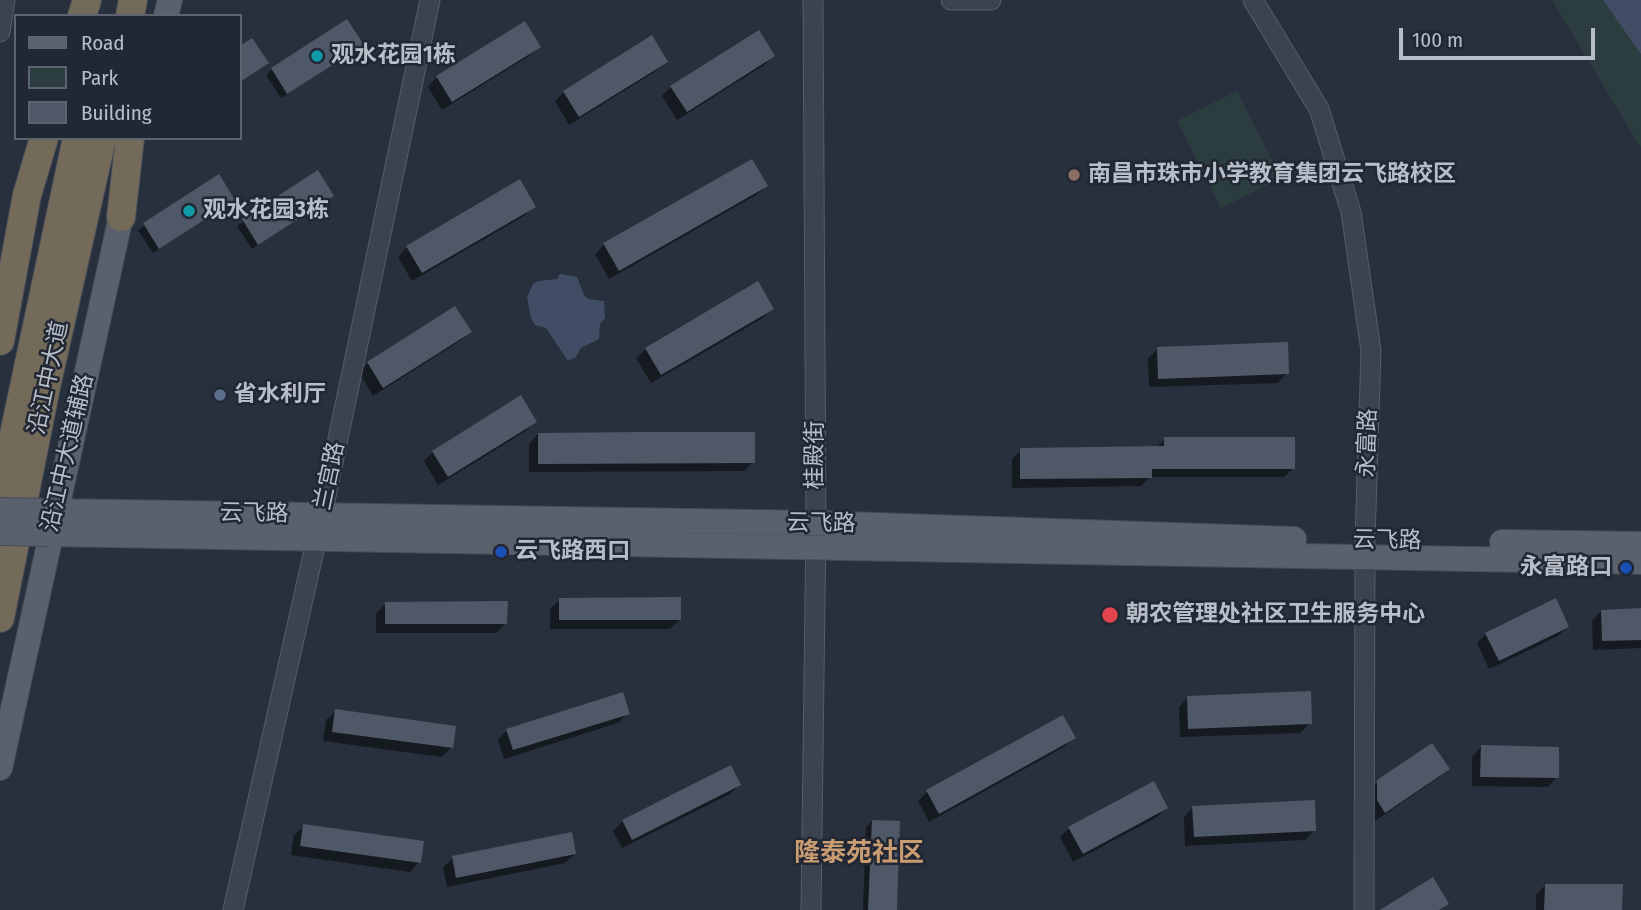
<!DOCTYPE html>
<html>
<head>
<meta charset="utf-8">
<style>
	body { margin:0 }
	#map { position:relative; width:1641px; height:910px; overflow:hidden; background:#28303d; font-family:"Fira Sans Condensed",sans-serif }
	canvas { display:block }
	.legend { position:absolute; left:14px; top:14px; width:228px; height:126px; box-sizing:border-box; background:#212733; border:2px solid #5d636f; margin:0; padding:9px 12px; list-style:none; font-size:21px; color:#b8bec8 }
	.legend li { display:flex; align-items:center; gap:14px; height:35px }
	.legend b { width:35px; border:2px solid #5d636f }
	.scale { position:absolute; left:1399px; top:28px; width:196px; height:32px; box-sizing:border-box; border:4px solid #b8bec8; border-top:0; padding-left:9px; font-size:21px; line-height:24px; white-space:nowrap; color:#b8bec8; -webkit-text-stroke:5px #212733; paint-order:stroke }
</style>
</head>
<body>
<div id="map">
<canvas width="1641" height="910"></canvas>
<ul class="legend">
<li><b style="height:9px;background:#5a616d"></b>Road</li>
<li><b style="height:19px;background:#2b3d3f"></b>Park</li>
<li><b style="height:19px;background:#4f5866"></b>Building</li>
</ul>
<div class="scale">100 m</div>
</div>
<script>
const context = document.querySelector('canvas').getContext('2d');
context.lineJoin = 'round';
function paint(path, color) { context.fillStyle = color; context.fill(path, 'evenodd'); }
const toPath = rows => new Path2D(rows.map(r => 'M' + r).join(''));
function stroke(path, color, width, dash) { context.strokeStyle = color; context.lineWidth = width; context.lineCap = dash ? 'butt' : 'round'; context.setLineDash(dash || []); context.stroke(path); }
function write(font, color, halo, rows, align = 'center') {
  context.font = font + ' "Fira Sans Condensed","Noto Sans SC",sans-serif'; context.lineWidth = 5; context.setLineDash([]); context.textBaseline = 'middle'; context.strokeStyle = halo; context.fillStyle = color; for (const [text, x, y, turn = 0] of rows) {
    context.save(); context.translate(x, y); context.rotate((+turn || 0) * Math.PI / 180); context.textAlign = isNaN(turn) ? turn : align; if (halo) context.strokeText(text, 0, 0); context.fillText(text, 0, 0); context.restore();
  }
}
paint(toPath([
	[1552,0,1641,0,1641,148],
	[1237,91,1281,178,1221,208,1177,121]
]), '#2b3d3f');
paint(toPath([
	[1603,0,1641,0,1641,54],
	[560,274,577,277,584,295,588,299,604,301,605,318,600,324,599,339,581,348,576,357,568,361,546,328,535,325,531,318,527,297,533,284,539,281,557,279]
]), '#404d64');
paint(toPath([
	[361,45,281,98,266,75,272,69],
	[539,47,529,56,442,110,428,87,437,77],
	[773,56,764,65,677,120,662,96,671,87],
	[666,61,656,71,569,125,555,101,564,92],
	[317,172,332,196,252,249,237,226],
	[218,176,233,200,153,253,138,230],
	[766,186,756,195,609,279,595,254,604,245],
	[534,206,524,216,412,281,398,257,407,247],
	[772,308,763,318,651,383,636,358,646,349],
	[470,332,460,341,373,396,359,372,368,363],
	[1158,349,1287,373,1278,383,1149,387,1148,358],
	[535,421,526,431,438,485,424,461,433,452],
	[538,434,753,462,744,471,529,472,529,444],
	[1165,439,1294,468,1284,477,1150,477,1141,486,1012,488,1012,459,1021,450,1156,448],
	[560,600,680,619,670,629,550,629,550,609],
	[386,604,506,623,496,633,376,633,376,613],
	[1641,610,1641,648,1593,650,1592,621,1601,611],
	[1567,627,1558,636,1489,669,1477,643,1486,634],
	[1188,697,1310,723,1300,733,1180,737,1179,707],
	[336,711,452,747,442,757,323,741,326,720],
	[628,713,618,723,504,759,498,740,507,730],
	[1073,738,1064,747,929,822,918,801,927,792],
	[1481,747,1557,777,1548,787,1472,786,1472,757],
	[731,767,739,785,730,794,622,848,613,831,623,821],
	[1448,769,1438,778,1375,821,1368,810,1368,791,1378,782],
	[1193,807,1314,830,1305,840,1185,846,1184,817],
	[1166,808,1157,817,1073,862,1060,837,1069,828],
	[872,821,895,910,863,910,866,827],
	[304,826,419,862,410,872,291,855,294,835],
	[575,854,565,863,447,887,443,867,453,858],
	[1545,885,1621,910,1536,910,1536,895]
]), '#0007');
paint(toPath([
	[347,19,364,45,287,94,271,68],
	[525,21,541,47,452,102,436,76],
	[759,30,775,56,687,112,670,86],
	[652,35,668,62,579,117,563,91],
	[252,38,269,63,240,82,240,46],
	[752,159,768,186,619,271,603,243],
	[318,170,334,196,258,245,242,219],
	[219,174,235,200,159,249,143,223],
	[520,179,536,207,422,273,406,246],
	[758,281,774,309,661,375,645,348],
	[455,306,472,332,383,388,367,362],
	[1288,342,1289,374,1158,379,1157,347],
	[521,395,537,422,448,477,432,451],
	[642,432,755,432,755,463,538,464,538,433],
	[1164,437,1295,437,1295,469,1152,469,1152,478,1020,479,1020,448,1164,446],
	[681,597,681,620,559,620,559,598],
	[1556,598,1569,627,1499,661,1485,633],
	[508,601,507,624,385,624,385,602],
	[1641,608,1641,640,1602,641,1601,610],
	[1311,691,1312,724,1188,729,1187,696],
	[623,692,630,714,513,750,506,729],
	[335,709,456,726,453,748,332,732],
	[1063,715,1076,738,939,814,926,790],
	[1432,743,1450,769,1385,813,1377,800,1377,780],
	[1481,745,1559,747,1559,778,1480,777],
	[731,765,741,785,632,840,622,820],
	[1154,781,1168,808,1083,854,1068,827],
	[1315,800,1316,831,1194,837,1192,806],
	[872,820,900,821,897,910,868,910],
	[303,824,424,841,421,863,300,846],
	[572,832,576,854,456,878,452,856],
	[1433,877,1449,904,1439,910,1380,910],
	[1545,884,1623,884,1622,910,1544,910]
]), '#4f5866');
const minor = toPath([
	[951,0,991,0],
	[1253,0,1319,109,1351,212,1371,351,1365,541,1364,910],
	[0,32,5,0],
	[233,910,322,515,430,0],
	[811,910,816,523,813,0]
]);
const major = toPath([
	[166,16,170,0],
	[55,511,816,523,1294,539],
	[50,534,1641,562],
	[1502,542,1641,544],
	[0,768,125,198]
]);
const highway = toPath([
	[82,16,87,0],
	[130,16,133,0],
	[121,217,130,138],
	[0,341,27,195,44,138],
	[0,500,77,138],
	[0,618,46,387,102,138]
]);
stroke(minor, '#575d68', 21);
stroke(major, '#454b57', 26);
stroke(highway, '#474d58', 30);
stroke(minor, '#3c434e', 19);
stroke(major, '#5a616d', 24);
stroke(highway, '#736a5a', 28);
const majorBridge = toPath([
	[0,510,55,511],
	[0,533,50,534]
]);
stroke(majorBridge, '#454b57', 26, []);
stroke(majorBridge, '#5a616d', 24);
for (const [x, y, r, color] of [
	[317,56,7,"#0f9aa8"],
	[1074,175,7,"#8d6e63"],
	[189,211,7,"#0f9aa8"],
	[220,395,7,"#5c6f8a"],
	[501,552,7,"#1a4fb4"],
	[1626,568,7,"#1a4fb4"],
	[1110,615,9,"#e0444e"]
]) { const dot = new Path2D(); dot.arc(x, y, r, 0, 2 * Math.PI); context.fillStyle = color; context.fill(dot); stroke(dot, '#212733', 2.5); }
write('bold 23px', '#b8bec8', '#212733', [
	["观水花园1栋",331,56],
	["南昌市珠市小学教育集团云飞路校区",1088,175],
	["观水花园3栋",203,211],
	["省水利厅",234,395],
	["云飞路西口",515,552],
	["永富路口",1612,568,"right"],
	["朝农管理处社区卫生服务中心",1126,615]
], 'left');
write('23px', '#b8bec8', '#212733', [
	["沿江中大道",49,378,-78],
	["永富路",1368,443,-88],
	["沿江中大道辅路",68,453,-77],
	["桂殿街",816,455,-90],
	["兰宫路",330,476,-78],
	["云飞路",254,514,1],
	["云飞路",821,524,1],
	["云飞路",1387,541,1]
]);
write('bold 26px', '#c99c72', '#212733', [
	["隆泰苑社区",859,854]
]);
</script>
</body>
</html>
